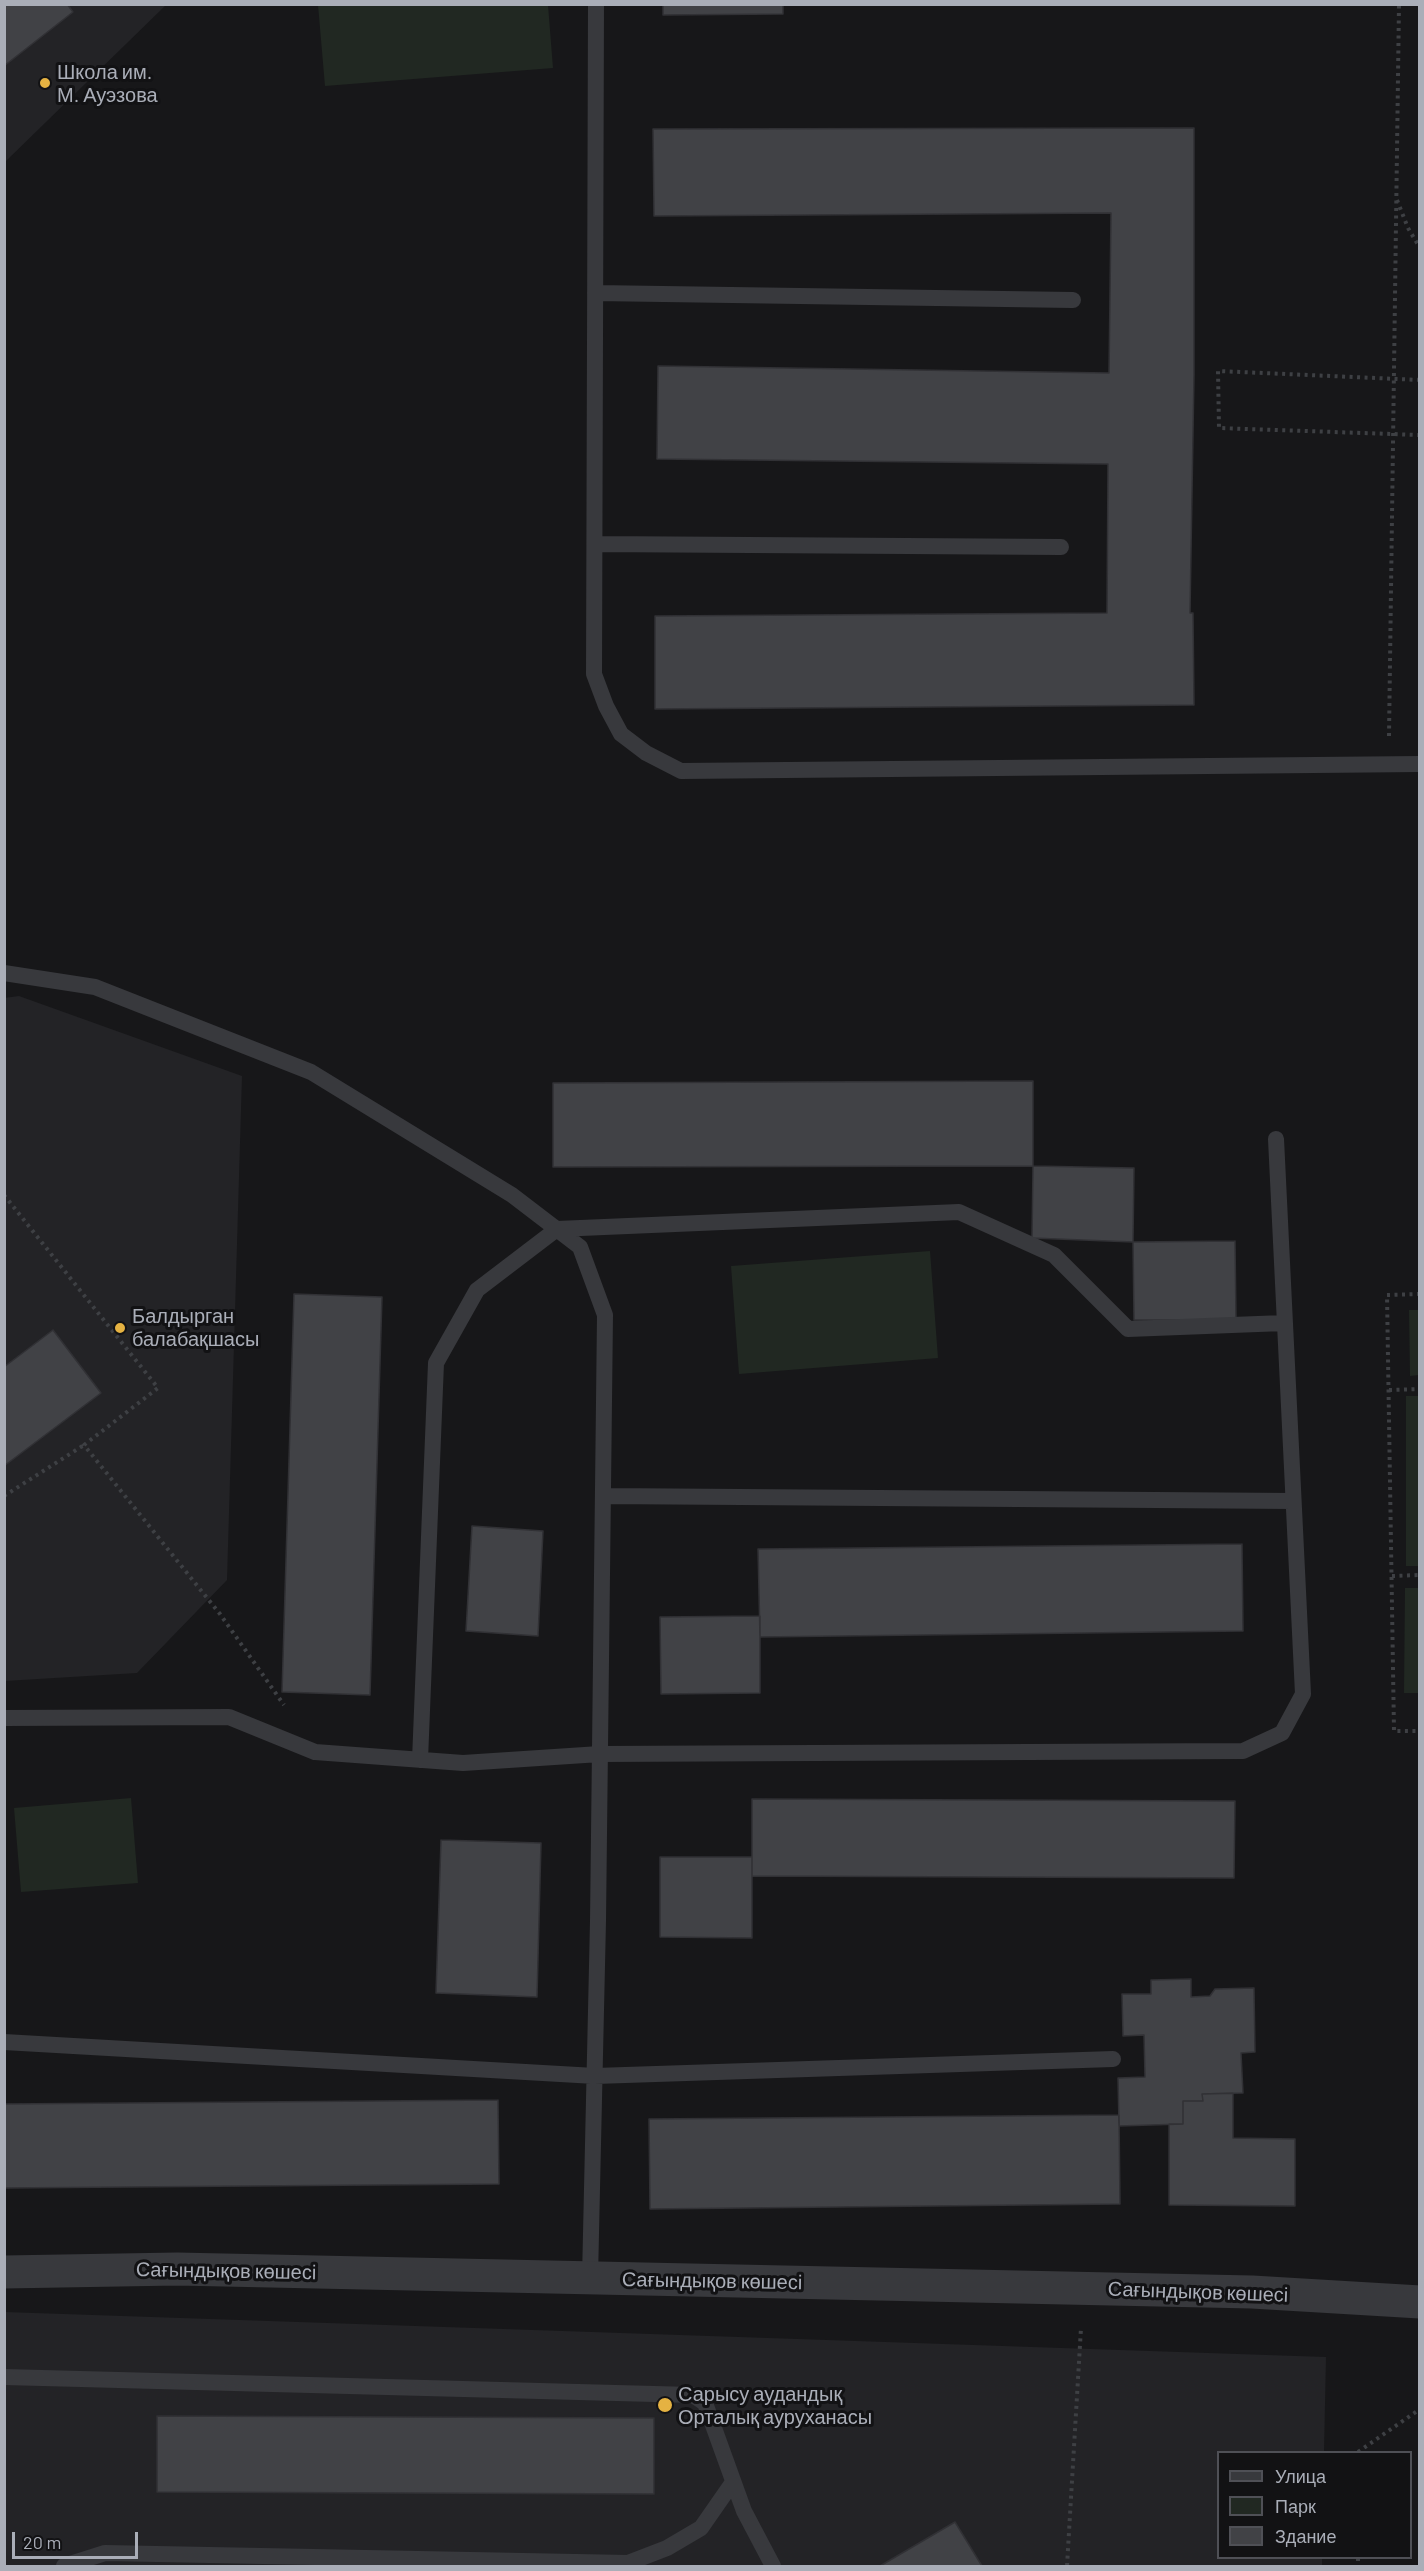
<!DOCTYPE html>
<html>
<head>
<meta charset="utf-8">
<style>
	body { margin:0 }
	#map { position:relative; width:1424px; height:2571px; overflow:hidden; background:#171719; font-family:Barlow,sans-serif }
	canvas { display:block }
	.frame { position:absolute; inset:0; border:6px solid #aaaeb8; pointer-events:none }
	.legend { position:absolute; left:1217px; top:2451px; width:195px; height:108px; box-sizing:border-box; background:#121214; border:2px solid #4f5056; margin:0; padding:8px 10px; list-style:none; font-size:18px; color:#aaaeb8 }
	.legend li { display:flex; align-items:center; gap:12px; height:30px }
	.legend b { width:30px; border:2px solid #4f5056 }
	.scale { position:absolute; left:12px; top:2532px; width:126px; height:27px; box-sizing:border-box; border:3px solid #aaaeb8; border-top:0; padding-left:8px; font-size:18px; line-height:21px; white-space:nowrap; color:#aaaeb8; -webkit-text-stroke:4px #121214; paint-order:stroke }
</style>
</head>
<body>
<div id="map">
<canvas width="1424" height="2571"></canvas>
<div class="frame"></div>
<ul class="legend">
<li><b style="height:8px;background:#38393d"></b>Улица</li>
<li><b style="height:16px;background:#212822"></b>Парк</li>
<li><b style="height:16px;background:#414246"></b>Здание</li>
</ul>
<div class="scale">20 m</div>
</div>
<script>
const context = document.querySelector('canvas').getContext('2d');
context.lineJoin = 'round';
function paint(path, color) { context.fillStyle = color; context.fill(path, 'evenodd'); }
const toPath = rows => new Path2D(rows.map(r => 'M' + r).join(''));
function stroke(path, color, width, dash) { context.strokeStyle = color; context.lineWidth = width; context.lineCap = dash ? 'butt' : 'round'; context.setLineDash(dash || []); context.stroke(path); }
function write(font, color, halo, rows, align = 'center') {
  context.font = font + ' Barlow,sans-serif'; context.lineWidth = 6; context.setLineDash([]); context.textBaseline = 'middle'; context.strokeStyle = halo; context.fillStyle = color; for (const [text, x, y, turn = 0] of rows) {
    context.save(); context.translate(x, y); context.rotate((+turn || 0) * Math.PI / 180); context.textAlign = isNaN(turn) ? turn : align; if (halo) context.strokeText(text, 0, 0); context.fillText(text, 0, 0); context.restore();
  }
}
paint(toPath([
	[5,5,166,5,5,162],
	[19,996,242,1076,227,1580,137,1673,5,1681,4,998],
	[5,2312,1326,2357,1324,2452,1218,2452,1218,2558,1322,2558,1322,2566,5,2566]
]), '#232326');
paint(toPath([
	[318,5,548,5,553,68,325,86],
	[930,1251,938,1358,739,1374,731,1266],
	[1409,1310,1419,1310,1419,1375,1410,1376],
	[1406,1396,1419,1396,1419,1566,1406,1566],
	[1405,1588,1419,1588,1419,1693,1404,1693],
	[131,1798,138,1883,21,1892,14,1808]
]), '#212822');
const building = toPath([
	[4,4,67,4,73,12,4,66,4,4],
	[663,4,783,4,783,14,663,15,663,4],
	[1194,128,1194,374,1190,613,1193,613,1194,705,655,709,655,616,1107,613,1108,464,657,459,658,366,1109,373,1111,213,654,216,653,129,1194,128],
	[1033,1081,1033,1166,553,1167,553,1083,1033,1081],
	[1033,1166,1134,1168,1133,1242,1032,1238,1033,1166],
	[1235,1241,1236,1320,1134,1320,1133,1242,1235,1241],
	[294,1294,382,1297,370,1695,282,1692,294,1294],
	[53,1330,101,1393,4,1466,4,1367,53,1330],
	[472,1526,543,1531,538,1636,466,1631,472,1526],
	[1242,1544,1243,1631,760,1637,758,1549,1242,1544],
	[760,1616,760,1693,661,1694,660,1617,760,1616],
	[752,1799,1235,1801,1234,1878,752,1876,752,1799],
	[441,1840,541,1843,537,1997,436,1993,441,1840],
	[660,1857,752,1857,752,1938,660,1937,660,1857],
	[1191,1979,1191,1997,1210,1996,1215,1989,1254,1988,1255,2052,1241,2053,1243,2093,1202,2094,1203,2101,1183,2101,1183,2124,1119,2126,1118,2078,1145,2077,1144,2035,1123,2036,1122,1994,1151,1994,1151,1980,1191,1979],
	[1233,2093,1233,2138,1295,2139,1295,2206,1169,2205,1169,2124,1183,2124,1183,2101,1203,2101,1202,2094,1233,2093],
	[498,2100,499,2184,4,2188,4,2104,498,2100],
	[1119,2115,1120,2204,650,2209,649,2119,1119,2115],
	[157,2416,654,2418,654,2494,157,2492,157,2416],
	[955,2522,982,2566,880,2566,955,2522]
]);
paint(building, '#414246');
stroke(building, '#313135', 1.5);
stroke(toPath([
	[1397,200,1408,228,1420,248],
	[1420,380,1218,371,1219,428,1420,435],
	[1389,736,1399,4],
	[4,1195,158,1388,84,1445,220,1614,284,1705],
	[1420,1294,1387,1295,1394,1731,1420,1731],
	[1389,1390,1420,1389],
	[4,1496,84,1445],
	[1392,1576,1420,1575],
	[1358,2452,1420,2409],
	[1358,2558,1358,2566],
	[1067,2566,1081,2328]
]), '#3e4044', 4, [3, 4.5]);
stroke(toPath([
	[596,4,594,674,606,706,621,734,646,753,681,771,1420,764],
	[595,293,1073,300],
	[595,544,1061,547],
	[4,973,95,987,311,1072,512,1195,580,1247,605,1315,598,1921,590,2278],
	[603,1496,1293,1501],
	[4,1718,229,1717,315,1752,463,1763,600,1754,1243,1751,1282,1733,1303,1694,1276,1139],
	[420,1760,436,1363,477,1290,557,1229,959,1212,1054,1255,1128,1329,1284,1323],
	[4,2042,595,2076,1113,2059],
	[4,2377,693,2395,705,2403,744,2511,773,2566],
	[64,2566,105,2553,628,2563,667,2548,701,2528,733,2482]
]), '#38393d', 16);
stroke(toPath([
	[4,2272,177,2269,1252,2292,1420,2302]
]), '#38393d', 33);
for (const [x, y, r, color] of [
	[45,83,6,"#e5b242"],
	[120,1328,6,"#e5b242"],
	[665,2405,8,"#e5b242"]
]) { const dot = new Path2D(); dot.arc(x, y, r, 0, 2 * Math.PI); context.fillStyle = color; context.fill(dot); stroke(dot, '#121214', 2); }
write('20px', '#aaaeb8', '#121214', [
	["Школа им.",57,72],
	["М. Ауэзова",57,95],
	["Балдырган",132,1316],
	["балабақшасы",132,1339],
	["Сарысу аудандық",678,2394],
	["Орталық ауруханасы",678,2417]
], 'left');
write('20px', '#aaaeb8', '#121214', [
	["Сағындықов көшесі",226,2271,1],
	["Сағындықов көшесі",712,2281,1],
	["Сағындықов көшесі",1198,2292,2]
]);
</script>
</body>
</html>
